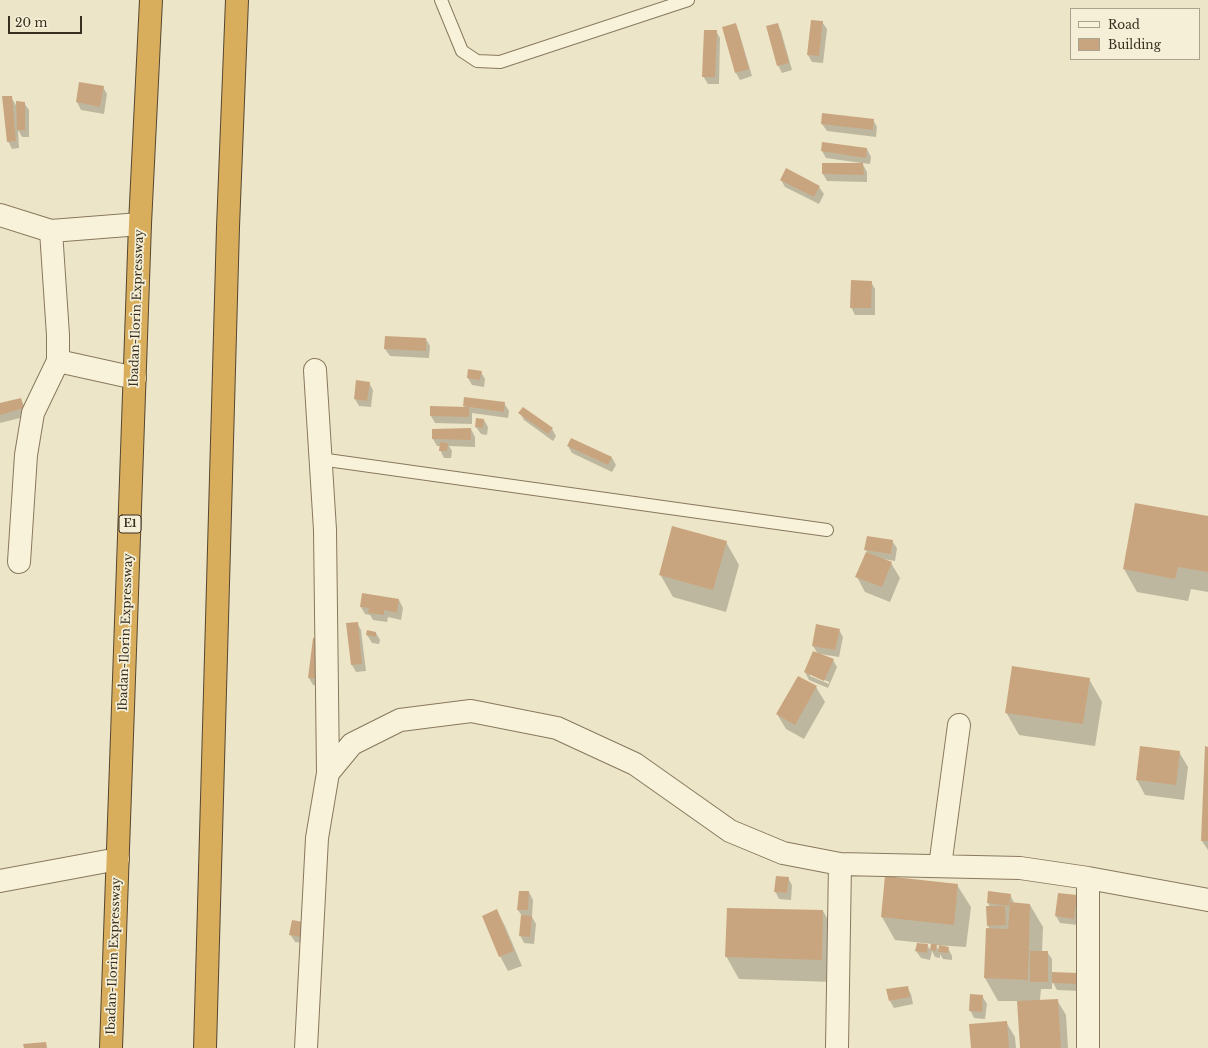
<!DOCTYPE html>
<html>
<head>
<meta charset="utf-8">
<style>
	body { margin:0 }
	#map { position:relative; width:1208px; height:1048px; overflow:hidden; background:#ede5c7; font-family:"Libre Baskerville",serif }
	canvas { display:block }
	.legend { position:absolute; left:1070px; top:8px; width:130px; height:52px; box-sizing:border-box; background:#f4efd6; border:1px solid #a9a28d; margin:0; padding:5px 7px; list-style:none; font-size:12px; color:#392e20 }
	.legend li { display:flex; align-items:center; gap:8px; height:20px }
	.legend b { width:20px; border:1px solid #a9a28d }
	.scale { position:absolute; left:8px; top:16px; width:74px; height:18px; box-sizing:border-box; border:2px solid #392e20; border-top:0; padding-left:5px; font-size:12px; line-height:14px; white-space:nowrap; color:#392e20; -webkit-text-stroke:3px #f4efd6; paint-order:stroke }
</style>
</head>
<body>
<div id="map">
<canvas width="1208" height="1048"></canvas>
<ul class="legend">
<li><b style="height:5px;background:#f8f2da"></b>Road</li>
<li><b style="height:11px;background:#c9a57f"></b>Building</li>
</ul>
<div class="scale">20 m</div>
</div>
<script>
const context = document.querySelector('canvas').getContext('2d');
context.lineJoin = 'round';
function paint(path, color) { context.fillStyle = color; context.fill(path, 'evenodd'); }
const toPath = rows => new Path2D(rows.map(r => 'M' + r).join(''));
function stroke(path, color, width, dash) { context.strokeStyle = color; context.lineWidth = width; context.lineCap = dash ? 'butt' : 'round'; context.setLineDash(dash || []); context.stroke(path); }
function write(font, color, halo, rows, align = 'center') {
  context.font = font + ' "Libre Baskerville",serif'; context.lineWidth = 3.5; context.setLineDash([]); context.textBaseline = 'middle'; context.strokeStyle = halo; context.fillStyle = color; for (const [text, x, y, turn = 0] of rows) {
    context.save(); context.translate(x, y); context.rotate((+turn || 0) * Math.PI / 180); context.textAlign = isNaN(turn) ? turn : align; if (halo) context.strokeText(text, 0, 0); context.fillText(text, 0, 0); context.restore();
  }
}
paint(toPath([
	[822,22,827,29,823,63,812,62,808,55],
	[735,24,739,32,752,76,740,80,736,73],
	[777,24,781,31,792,70,782,73,778,65],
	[716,31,720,38,719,84,708,84,703,76],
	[80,83,103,87,107,94,104,114,81,110,77,102],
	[11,97,17,107,24,103,29,110,29,137,22,137,18,130,19,148,12,149,8,141],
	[873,120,877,127,876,137,827,131,822,124],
	[867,149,871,157,870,164,862,163,867,172,867,182,827,181,823,174,861,163,826,158,822,151],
	[781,180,819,187,824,194,819,204,785,187],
	[871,282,875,289,875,315,855,315,851,307],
	[426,339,430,346,429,358,390,356,385,349],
	[469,370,481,372,485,379,484,387,472,385,468,378],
	[369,383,373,390,371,407,359,406,355,399],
	[21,399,28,416,0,423,0,404],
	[504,403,509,411,508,418,472,413,472,424,435,423,431,416,431,407,465,408,464,406],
	[520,413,552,429,556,436,553,441,524,420],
	[484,420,488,427,487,435,481,434,476,427],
	[471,429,475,437,475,447,449,446,452,451,451,458,444,458,440,450,441,446,437,446,433,439,433,430],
	[568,446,612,458,616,465,612,472,572,453],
	[1136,504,1208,517,1208,592,1191,589,1188,601,1137,592,1124,569],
	[892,541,897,548,895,561,883,559,891,563,900,578,890,602,865,592,857,577,867,552,865,549],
	[726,542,739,565,726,612,673,597,660,574],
	[399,600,403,608,401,620,388,617,387,622,373,620,370,615,365,614,361,607],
	[357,623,361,630,366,671,356,672,352,665,347,624],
	[839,630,843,637,839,657,820,654,833,660,837,667,828,688,809,680,805,672,818,654,813,646],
	[810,674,829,682,829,684,810,676],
	[368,631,376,633,380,640,379,644,372,643,367,635],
	[322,640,322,686,313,685,309,678],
	[1089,679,1102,702,1095,746,1019,735,1006,712],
	[816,687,825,702,804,739,786,729,777,714],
	[1208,748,1208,850,1202,841],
	[1179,752,1188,767,1184,800,1145,795,1137,780],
	[788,878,792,885,791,900,779,899,775,891],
	[957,885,971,907,966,947,935,945,939,950,948,948,952,956,952,960,943,959,940,954,940,958,935,957,932,951,930,960,921,958,916,951,927,945,931,951,932,944,895,940,882,917],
	[529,892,533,900,532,917,536,924,534,944,524,943,520,935,522,916,518,910],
	[989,892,1010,894,1014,903,1030,905,1043,927,1042,952,1047,952,1052,959,1052,973,1078,974,1081,991,1057,990,1052,981,1052,989,1041,989,1040,1000,1057,1000,1066,1015,1068,1048,1021,1048,1018,1001,998,1001,985,978,990,929,988,926,987,907,990,907,988,903],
	[1077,896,1081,903,1078,925,1060,923,1056,916],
	[497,911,505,926,522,966,508,971,500,956],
	[823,911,836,934,834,982,739,979,726,956],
	[293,921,304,943,295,942,290,934],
	[907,987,911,994,913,1004,894,1008,890,1001],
	[982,996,987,1004,985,1019,974,1018,970,1010],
	[1006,1022,1015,1037,1016,1048,972,1048]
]), '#0003');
paint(toPath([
	[811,20,823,21,819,56,807,55],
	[736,23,749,69,735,73,722,27],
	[778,23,789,63,777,66,766,26],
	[704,30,717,30,715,77,702,77],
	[79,82,104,86,100,107,76,102],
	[2,96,12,96,16,141,7,142],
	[16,101,25,102,25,130,17,130],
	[822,113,874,119,873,130,821,124],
	[822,142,867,148,866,158,821,151],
	[822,163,863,163,864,175,822,174],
	[786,168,820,186,814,197,780,180],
	[851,280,872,281,871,308,850,308],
	[385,336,426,338,426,351,384,349],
	[468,369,482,371,480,380,467,378],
	[356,380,370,382,367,401,354,399],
	[464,397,505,402,504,412,463,406],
	[21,398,24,408,0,415,0,403],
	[430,406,469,407,469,417,430,416],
	[523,407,553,428,548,434,518,413],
	[476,418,484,419,483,428,475,427],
	[471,428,471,440,432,439,432,429],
	[571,438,612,457,608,465,567,446],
	[440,442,448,443,447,451,439,451],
	[1135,503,1208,516,1208,572,1178,567,1175,579,1123,569],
	[672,526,727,541,713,590,659,575],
	[867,536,893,540,891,554,864,550],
	[866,552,892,562,882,587,855,577],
	[362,593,399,599,397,613,384,610,384,615,368,613,369,608,360,607],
	[358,622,362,664,351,665,346,623],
	[816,624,840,629,835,650,812,646],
	[367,630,376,632,376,637,366,635],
	[313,638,323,639,319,679,308,678],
	[813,651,834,659,824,681,804,672],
	[1012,666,1090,678,1083,724,1005,713],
	[798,676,817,686,795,725,776,714],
	[1140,746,1180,751,1176,785,1136,780],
	[1205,746,1208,747,1208,841,1201,841],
	[776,876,789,877,787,893,774,892],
	[885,876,958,884,954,925,881,917],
	[519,891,529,891,528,910,517,910],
	[988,891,1011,894,1009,906,987,903],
	[1058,893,1077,895,1074,919,1055,916],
	[1010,902,1030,904,1028,980,984,978,986,928,1008,929],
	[986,906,1005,906,1006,925,987,926],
	[727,908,823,910,822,960,725,957],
	[497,909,514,951,499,957,482,916],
	[521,915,532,916,530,937,519,936],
	[292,920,303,922,301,937,289,935],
	[917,943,928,944,927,953,915,951],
	[931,944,937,944,936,951,930,950],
	[939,945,949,947,948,953,938,952],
	[1030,951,1048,951,1048,982,1030,982],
	[1052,972,1078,973,1077,984,1052,983],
	[908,986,910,997,889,1001,886,989],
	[970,994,983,995,982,1012,969,1011],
	[1058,999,1061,1048,1020,1048,1017,1001],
	[1007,1021,1009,1048,971,1048,969,1024],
	[46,1042,47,1048,24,1048,23,1044]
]), '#c9a57f');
const service = toPath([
	[441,0,462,51,477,61,500,62,688,0],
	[320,459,827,530]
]);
const minor = toPath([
	[0,215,51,231,140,224],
	[51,231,58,335,58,361,135,378],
	[19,562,26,455,33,413,58,361],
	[328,773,352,744,400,720,471,711,557,728,635,764,730,831,783,853,840,864,1020,868,1088,878,1208,900],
	[940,866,959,725],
	[1088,878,1088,1048],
	[0,881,118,859],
	[306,1048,317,838,328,773,325,530,315,370],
	[837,1048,840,864]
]);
const motorway = toPath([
	[111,1048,140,224,151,0],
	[205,1048,228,227,237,0]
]);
stroke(service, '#88785d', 14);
stroke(minor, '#88785d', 24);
stroke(motorway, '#564631', 24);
stroke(service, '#f8f2da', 12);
stroke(minor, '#f8f2da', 22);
stroke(motorway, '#d8ad5c', 22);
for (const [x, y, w] of [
	[130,524,22]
]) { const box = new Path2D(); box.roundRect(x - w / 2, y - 9, w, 18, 3); context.fillStyle = '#f4efd6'; context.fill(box); stroke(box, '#392e20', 1); }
write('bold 11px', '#392e20', null, [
	["E1",130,524]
]);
write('12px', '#392e20', '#f4efd6', [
	["Ibadan-Ilorin Expressway",137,308,-88],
	["Ibadan-Ilorin Expressway",126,632,-88],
	["Ibadan-Ilorin Expressway",114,956,-88]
]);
</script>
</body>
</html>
